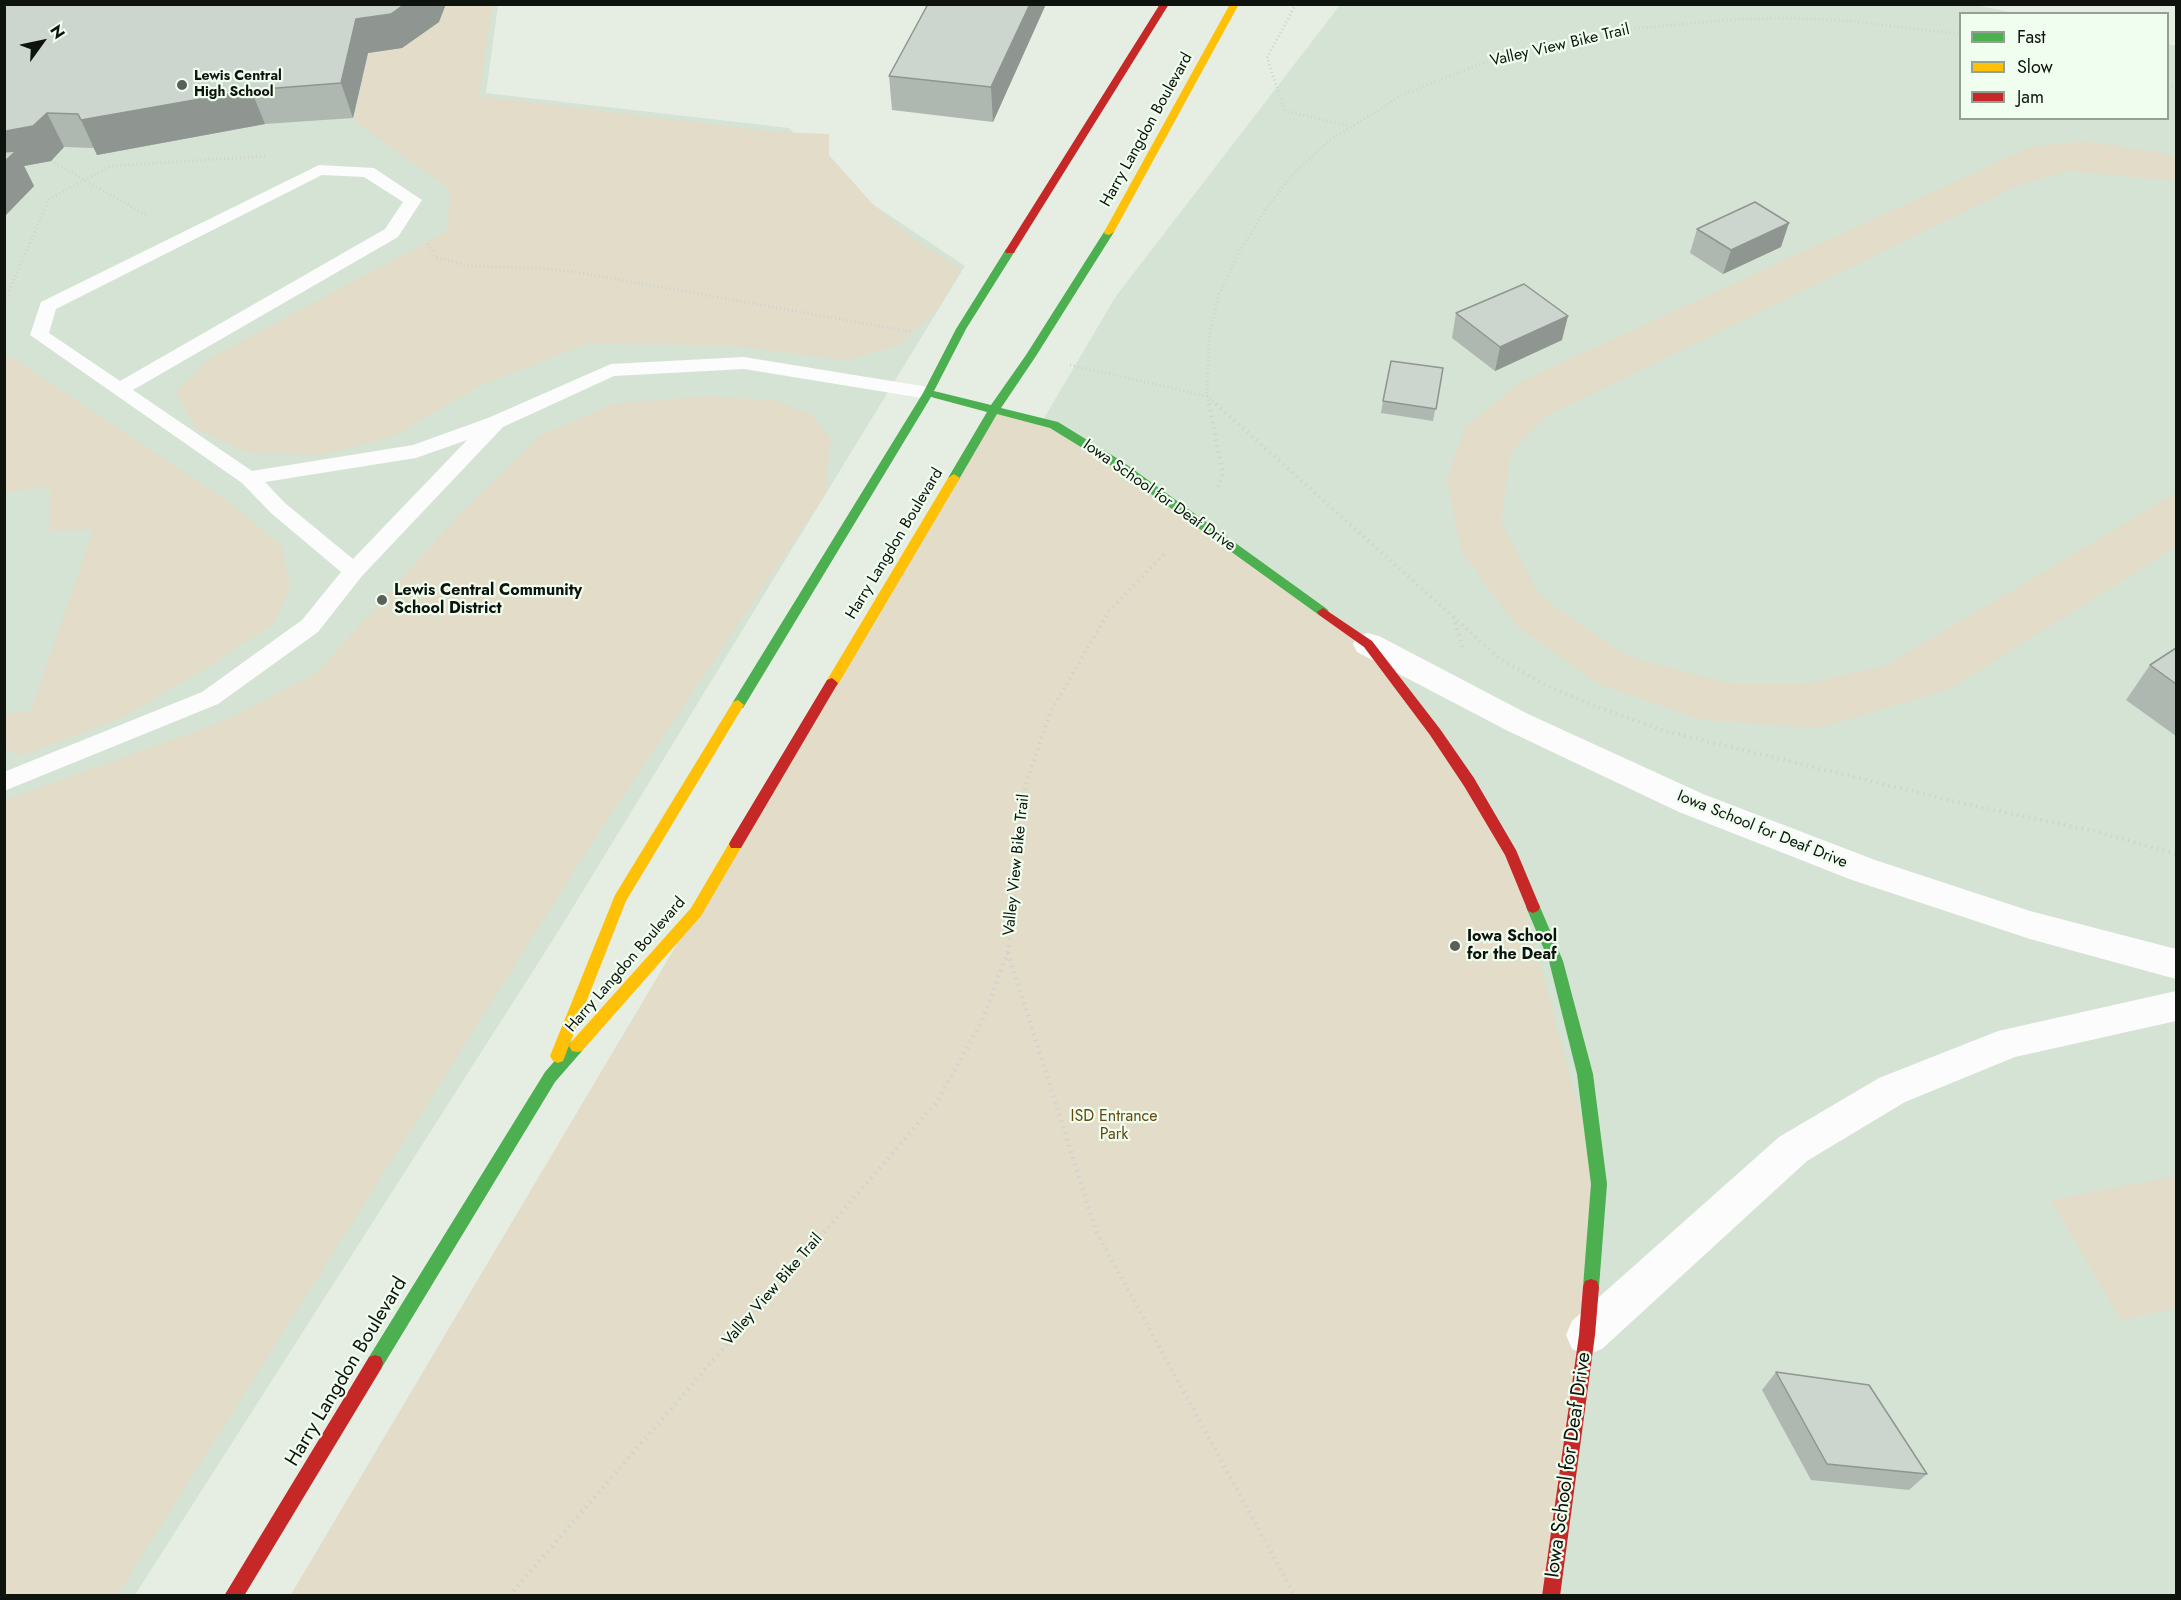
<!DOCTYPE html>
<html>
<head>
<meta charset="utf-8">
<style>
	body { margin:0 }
	#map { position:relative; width:2181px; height:1600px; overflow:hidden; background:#e6eee4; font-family:Jost,sans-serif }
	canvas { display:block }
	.frame { position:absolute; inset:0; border:6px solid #0e130e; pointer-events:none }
	.legend { position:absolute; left:1959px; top:12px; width:210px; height:108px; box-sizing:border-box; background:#effeee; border:2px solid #95a094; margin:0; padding:8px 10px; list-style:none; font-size:18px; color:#0e130e }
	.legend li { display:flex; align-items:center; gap:12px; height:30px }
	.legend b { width:30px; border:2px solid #95a094 }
	.north { position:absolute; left:12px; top:12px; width:60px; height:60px; -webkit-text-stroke:4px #effeee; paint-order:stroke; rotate:57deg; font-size:16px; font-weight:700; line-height:24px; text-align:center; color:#0e130e }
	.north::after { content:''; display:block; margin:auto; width:21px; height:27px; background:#0e130e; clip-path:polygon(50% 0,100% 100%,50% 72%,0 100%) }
</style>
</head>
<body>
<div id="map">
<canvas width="2181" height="1600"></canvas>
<div class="frame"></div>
<ul class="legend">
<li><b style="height:8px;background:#4caf50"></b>Fast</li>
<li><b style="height:8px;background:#ffc107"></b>Slow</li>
<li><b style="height:8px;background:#c62828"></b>Jam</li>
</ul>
<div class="north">N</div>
</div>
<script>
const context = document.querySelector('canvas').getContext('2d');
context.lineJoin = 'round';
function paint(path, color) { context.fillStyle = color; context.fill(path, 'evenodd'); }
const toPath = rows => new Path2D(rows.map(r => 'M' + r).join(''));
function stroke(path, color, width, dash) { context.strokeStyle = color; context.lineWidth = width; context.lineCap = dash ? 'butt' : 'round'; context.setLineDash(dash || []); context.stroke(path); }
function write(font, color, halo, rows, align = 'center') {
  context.font = font + ' Jost,sans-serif'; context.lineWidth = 4.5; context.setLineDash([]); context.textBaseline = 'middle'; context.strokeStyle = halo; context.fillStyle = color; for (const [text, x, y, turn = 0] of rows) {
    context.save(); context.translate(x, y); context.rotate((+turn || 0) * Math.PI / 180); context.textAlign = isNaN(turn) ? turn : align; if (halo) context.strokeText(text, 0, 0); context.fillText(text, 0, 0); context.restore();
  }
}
paint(toPath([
	[1969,4,2015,13,1960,14,1960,118,2168,118,2168,44,2176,46,2176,1595,350,1596,1116,296,1340,5],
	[5,5,498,5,486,93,789,128,850,189,965,266,556,935,135,1595,5,1596]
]), '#d5e3d4');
paint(toPath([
	[447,5,492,5,479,96,775,132,829,134,829,155,877,209,919,243,961,269,938,309,899,345,848,360,724,345,586,344,477,387,394,436,323,455,248,453,196,429,176,392,207,360,447,231,450,189,354,121,368,53,402,48,439,22],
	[2083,141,2156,152,2176,157,2176,181,2068,171,2017,186,1545,417,1511,452,1501,522,1540,596,1627,656,1732,684,1804,684,1885,666,2176,493,2176,547,1950,689,1819,728,1703,720,1598,684,1515,624,1461,551,1447,479,1465,428,1520,382,2030,147],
	[5,357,11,357,226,500,282,546,290,588,273,624,208,667,122,718,21,756,5,749,5,714,31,711,93,530,49,531,50,487,5,492],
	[704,396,774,400,811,414,831,439,825,495,602,827,117,1595,5,1595,5,800,224,721,316,673,464,510,541,435,613,404],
	[995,408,1054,425,1368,644,1511,854,1599,1184,1548,1595,290,1596],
	[2176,1176,2176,1308,2121,1320,2051,1200]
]), '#e3dcc8');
stroke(toPath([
	[1296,4,1267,58,1285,111,1350,126],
	[2168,85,2176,87],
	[51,161,148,216],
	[428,244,436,257,467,266,542,268,576,272,913,332],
	[4,302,49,199,111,166,267,156],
	[1070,365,1207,396,1217,405],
	[1209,405,1207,396,1209,336,1219,294,1238,254,1269,204,1295,172,1330,140,1404,94,1491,60,1526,50,1638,28,1741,19,1790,18,1850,21,1960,34]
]), '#d0d3d0', 3, [1, 3]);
stroke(toPath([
	[1209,404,1223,474,1218,487],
	[1216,404,1499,658,1543,684,1595,706,1665,731,1961,803,2094,831,2176,854],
	[1453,617,1463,647],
	[1011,927,1025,787,1050,713,1109,611,1167,551]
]), '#d0d3d0', 4, [1.5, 4.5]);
stroke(toPath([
	[1008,953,1096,1231,1295,1596],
	[509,1596,937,1102,982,1021,1008,952,1011,926]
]), '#d0d3d0', 4.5, [1.5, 5]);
paint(toPath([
	[319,165,374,168,422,200,398,237,133,390,252,471,413,445,488,418,611,364,744,357,928,387,935,389,938,393,935,397,928,399,744,369,614,376,503,427,362,576,318,632,218,704,4,791,4,772,202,692,302,620,341,572,271,513,242,483,30,335,41,302,319,165],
	[322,175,364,177,403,202,385,229,120,381,49,333,56,309,322,175],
	[467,440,353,559,285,503,265,482,416,458,467,440]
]), '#fbfcfb');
paint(toPath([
	[1368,633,1379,636,1528,714,1703,794,1875,860,2030,911,2176,949,2176,979,2030,939,1852,880,1679,812,1506,730,1357,652,1353,644,1357,636,1368,633],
	[2176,991,2176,1021,2015,1057,1905,1102,1807,1161,1602,1349,1587,1355,1572,1349,1566,1335,1572,1321,1779,1137,1879,1078,1998,1031,2176,991]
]), '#fbfcfb');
paint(toPath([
	[1109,229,1114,232,1036,356,1001,408,1058,422,1123,462,1327,609,1329,612,1327,615,1319,615,1115,468,1050,428,997,414,958,481,950,481,948,478,987,412,931,397,743,708,733,708,732,705,733,702,923,393,956,329,1006,249,1014,249,1015,251,966,329,934,391,991,405,1026,355,1104,232,1109,229],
	[1533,901,1538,903,1540,907,1563,961,1593,1074,1607,1184,1599,1287,1597,1293,1591,1295,1585,1293,1583,1287,1591,1184,1577,1074,1549,961,1526,907,1528,903,1533,901],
	[577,1040,582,1041,585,1046,582,1051,555,1082,381,1369,375,1371,369,1369,367,1363,369,1357,545,1072,572,1041,577,1040]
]), '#4caf50');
paint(toPath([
	[1230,4,1239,4,1114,232,1109,235,1105,234,1104,232,1230,4],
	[954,474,960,478,837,686,827,686,826,683,827,680,948,478,954,474],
	[738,700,744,705,626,901,563,1061,558,1063,553,1061,550,1056,615,895,733,702,738,700],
	[736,839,741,840,743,844,701,916,582,1051,577,1052,572,1051,569,1046,572,1041,691,908,731,840,736,839]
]), '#ffc107');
paint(toPath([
	[1160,4,1169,4,1015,251,1014,253,1006,253,1005,251,1160,4],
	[1323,608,1372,641,1440,729,1474,778,1516,850,1540,907,1538,911,1533,913,1528,911,1505,855,1464,786,1430,735,1364,647,1319,615,1317,612,1323,608],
	[832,678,838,683,741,848,731,848,729,844,731,840,827,680,832,678],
	[1591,1279,1597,1281,1599,1287,1595,1335,1560,1596,1542,1596,1579,1335,1583,1287,1585,1281,1591,1279],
	[375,1355,381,1357,383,1363,381,1369,244,1596,224,1596,369,1357,375,1355]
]), '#c62828');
paint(toPath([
	[4,4,439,22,402,48,368,53,353,118,265,124,97,155,94,148,64,147,51,161,24,166,34,186,4,217],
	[928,4,1046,4,993,122,892,110,889,76],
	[1697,229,1781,247,1723,274,1690,253],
	[1456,313,1562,340,1495,371,1452,338],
	[1443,368,1433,421,1381,413,1383,401],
	[2176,648,2176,736,2126,700,2150,665],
	[1776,1372,1927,1474,1909,1490,1811,1480,1762,1390]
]), '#afb7b1');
paint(toPath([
	[405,4,446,4,439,22,402,48,368,53,353,118,341,83,356,19],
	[1030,4,1046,4,993,122,991,87],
	[251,90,265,124,97,155,81,120],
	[47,113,64,147,51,161,24,166,34,186,4,217,4,134,6,131],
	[1789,223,1781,247,1723,274,1731,250],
	[1568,316,1562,340,1495,371,1500,347]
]), '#8f9590');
const building = toPath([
	[4,4,405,4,391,14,356,19,341,83,251,90,81,120,78,114,47,113,33,126,6,131,4,134,4,4],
	[928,4,1030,4,991,87,889,76,928,4],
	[16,151,4,162,4,152,16,151],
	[1755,202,1789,223,1731,250,1697,229,1755,202],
	[1524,284,1568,316,1500,347,1456,313,1524,284],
	[1391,361,1443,368,1436,409,1383,401,1391,361],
	[2176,648,2176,684,2150,665,2176,648],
	[1776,1372,1869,1385,1927,1474,1827,1464,1776,1372]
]);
paint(building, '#ccd5ce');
stroke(building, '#8f9590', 1.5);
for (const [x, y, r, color] of [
	[182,85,6,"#5a6059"],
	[382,600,6,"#5a6059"],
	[1455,946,6,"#5a6059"]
]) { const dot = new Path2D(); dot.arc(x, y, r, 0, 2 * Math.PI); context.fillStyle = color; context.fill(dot); stroke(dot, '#effeee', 2); }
write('bold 14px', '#0e130e', '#effeee', [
	["Lewis Central",194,77],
	["High School",194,93]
], 'left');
write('16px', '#0e130e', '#effeee', [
	["Valley View Bike Trail",1560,46,-13],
	["Harry Langdon Boulevard",1147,130,-61],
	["Iowa School for Deaf Drive",1159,496,35],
	["Harry Langdon Boulevard",895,544,-59],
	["Iowa School for Deaf Drive",1762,830,22],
	["Valley View Bike Trail",1017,865,-84],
	["Harry Langdon Boulevard",626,965,-49],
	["Valley View Bike Trail",773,1290,-49]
]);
write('bold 16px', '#0e130e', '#effeee', [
	["Lewis Central Community",394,591],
	["School District",394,609],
	["Iowa School",1467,937],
	["for the Deaf",1467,955]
], 'left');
write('16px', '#65470f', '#effeee', [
	["ISD Entrance",1114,1117],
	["Park",1114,1135]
]);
write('20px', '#0e130e', '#effeee', [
	["Harry Langdon Boulevard",347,1372,-59],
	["Iowa School for Deaf Drive",1569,1465,-82]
]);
</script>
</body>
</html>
